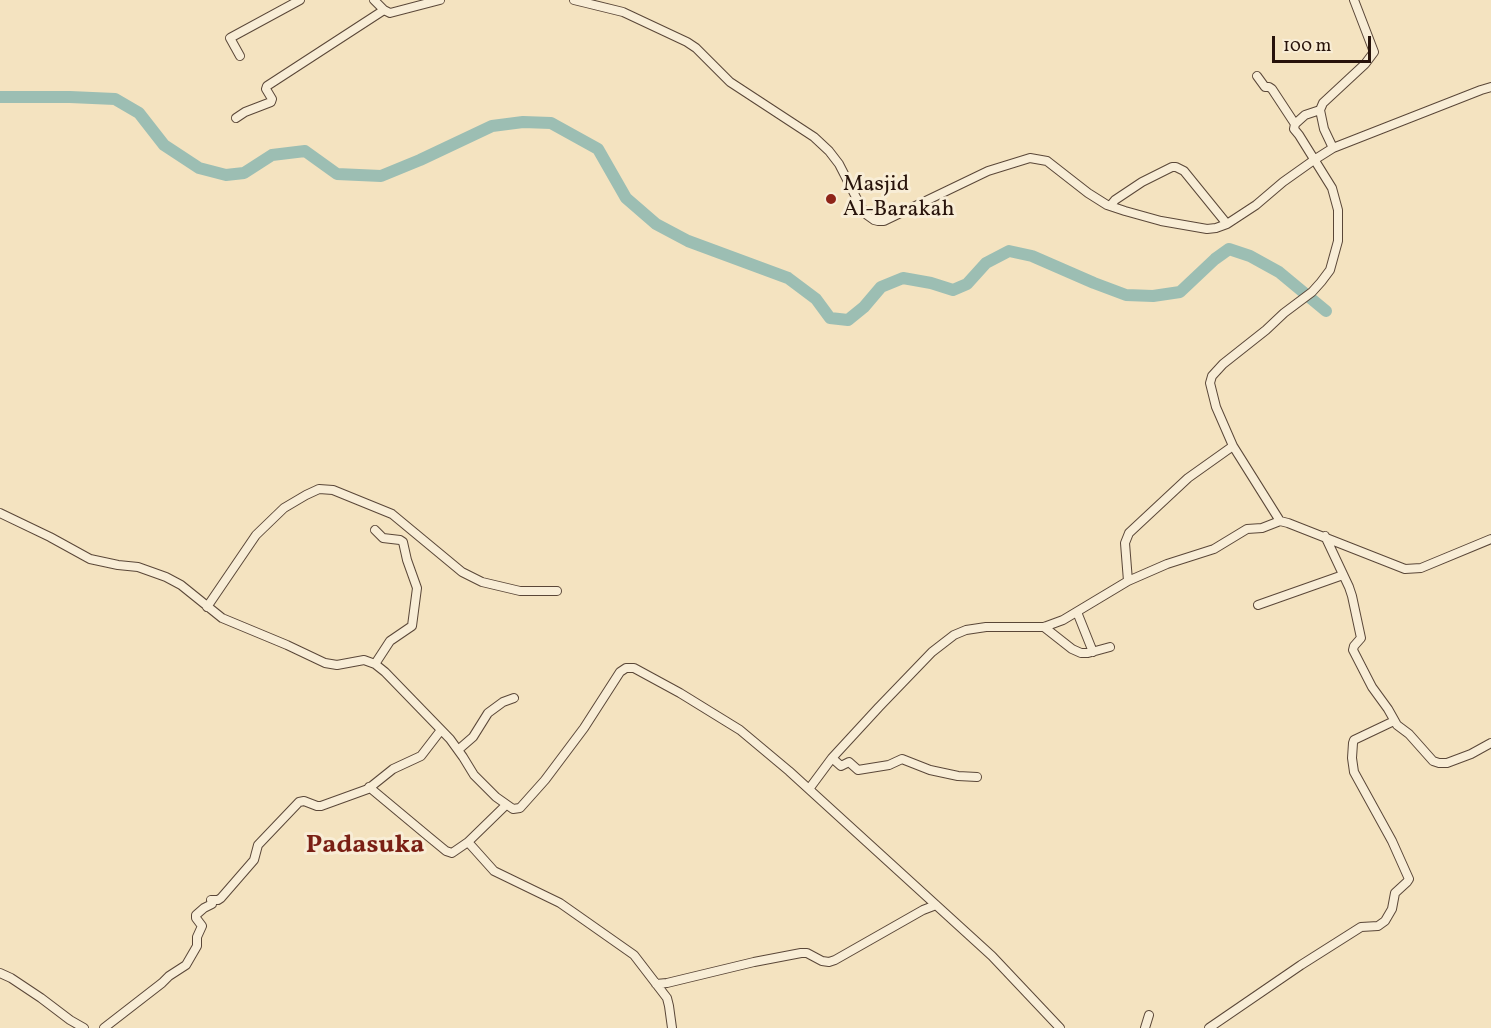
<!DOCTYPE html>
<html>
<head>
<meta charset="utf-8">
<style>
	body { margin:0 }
	#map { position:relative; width:1491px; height:1028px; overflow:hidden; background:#f4e3c0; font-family:Vollkorn,serif }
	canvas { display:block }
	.scale { position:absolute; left:1272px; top:36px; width:99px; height:27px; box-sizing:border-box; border:3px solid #27130b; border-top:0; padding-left:8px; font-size:18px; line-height:21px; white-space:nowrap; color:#27130b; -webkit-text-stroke:4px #f8edd6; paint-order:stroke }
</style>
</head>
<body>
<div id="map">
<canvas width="1491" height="1028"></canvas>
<div class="scale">100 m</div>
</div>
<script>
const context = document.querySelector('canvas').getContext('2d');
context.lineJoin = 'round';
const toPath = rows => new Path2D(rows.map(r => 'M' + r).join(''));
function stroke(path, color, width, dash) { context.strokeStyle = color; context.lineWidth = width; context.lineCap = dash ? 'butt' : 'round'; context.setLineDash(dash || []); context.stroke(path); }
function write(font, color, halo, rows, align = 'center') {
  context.font = font + ' Vollkorn,serif'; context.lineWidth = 6; context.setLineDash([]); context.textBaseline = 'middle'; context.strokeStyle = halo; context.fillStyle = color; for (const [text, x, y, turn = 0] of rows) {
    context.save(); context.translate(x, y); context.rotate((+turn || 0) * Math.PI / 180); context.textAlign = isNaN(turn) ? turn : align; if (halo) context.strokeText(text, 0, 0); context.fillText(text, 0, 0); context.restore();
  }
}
stroke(toPath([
	[0,97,70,97,115,99,139,113,164,145,199,168,226,175,244,173,272,155,305,151,337,174,381,176,420,160,492,126,523,122,551,123,598,149,626,198,656,224,688,241,788,278,816,299,830,318,848,320,864,307,881,287,903,278,931,283,953,290,967,284,986,263,1009,251,1032,256,1094,283,1126,295,1153,296,1180,292,1215,259,1229,249,1250,256,1279,272,1326,311]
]), '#9cbeb3', 12);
const minor = toPath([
	[374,0,384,10,390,13,440,0],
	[574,0,623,12,687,42,696,48,730,82,814,137,829,151,839,164,861,207,867,215,874,220,878,221,884,221,988,171,1030,158,1047,161,1088,193,1107,205,1125,211,1161,221,1207,229,1216,228,1227,224,1256,205,1283,182,1314,160,1333,148,1481,90,1491,87],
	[240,56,230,38,300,0],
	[1257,76,1265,87,1269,87,1272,89,1295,124],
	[1320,110,1305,115,1295,124,1294,129,1299,135,1332,188,1338,210,1338,241,1330,270,1321,282,1312,292,1284,313,1266,330,1223,364,1212,376,1210,383,1216,407,1233,446,1280,521,1288,523,1405,569,1421,568,1491,539],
	[236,118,245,112,271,102,272,99,266,89,267,86,384,10],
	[1333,148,1324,129,1320,110,1323,103,1365,64,1374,52,1354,0],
	[1110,206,1115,200,1142,182,1172,167,1176,167,1184,171,1227,224],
	[0,513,50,537,90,559,118,565,138,567,166,577,181,585,222,618,287,645,325,663,337,665,364,660,375,664,385,672,450,739,463,757,474,775,496,797,513,809,520,808,545,780,584,728,620,672,626,668,634,668,680,693,740,730,789,771,992,956,1060,1028],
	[1325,536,1349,587,1352,596,1361,638,1354,646,1353,650,1372,687,1388,709,1397,725,1409,734,1433,761,1439,763,1447,763,1471,754,1491,743],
	[1128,581,1167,564,1214,549,1247,529,1262,528,1280,521],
	[1258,605,1343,575],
	[207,607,256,535,284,508,306,495,319,489,333,490,392,514,462,572,482,582,520,591,557,591],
	[1077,612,1093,652],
	[1044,627,1072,649,1081,653,1088,653,1110,647],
	[375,664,390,641,412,626,417,588,407,560,403,542,400,540,383,538,375,530],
	[458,750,473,737,488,713,503,702,514,698],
	[832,758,841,766,849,762,858,770,889,765,902,759,930,770,958,776,977,777],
	[369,787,429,837,446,851,452,853,468,842,506,805],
	[809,789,832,758,879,707,932,652,954,635,966,630,986,627,1044,627,1063,620,1128,581,1125,543,1129,533,1188,478,1233,446],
	[468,842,494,871,560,903,634,955,667,998,669,1006,672,1028],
	[0,973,11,978,41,998,70,1020,84,1028],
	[656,984,667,983,754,962,801,953,807,953,822,961,829,962,835,960,923,910,936,905],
	[104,1028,162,983,169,976,186,965,197,946,197,937,202,926,196,918,196,915,204,908,212,904,211,900,218,900,221,898,254,860,258,845,299,802,304,801,317,806,321,806,368,789,393,769,421,756,441,730],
	[1145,1028,1149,1015],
	[1209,1028,1301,965,1361,927,1378,926,1385,921,1392,909,1395,893,1407,882,1409,879,1392,841,1354,772,1352,758,1353,743,1354,740,1394,721]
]);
stroke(minor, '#5a4738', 10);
stroke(minor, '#f8edd6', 8);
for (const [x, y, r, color] of [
	[831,199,6,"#8f2418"]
]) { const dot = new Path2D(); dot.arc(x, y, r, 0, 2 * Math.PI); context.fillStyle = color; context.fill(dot); stroke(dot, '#f8edd6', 2); }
write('22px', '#27130b', '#f8edd6', [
	["Masjid",843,186],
	["Al-Barakah",843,211]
], 'left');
write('bold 26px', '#7a1f14', '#f8edd6', [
	["Padasuka",365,847]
]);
</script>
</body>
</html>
